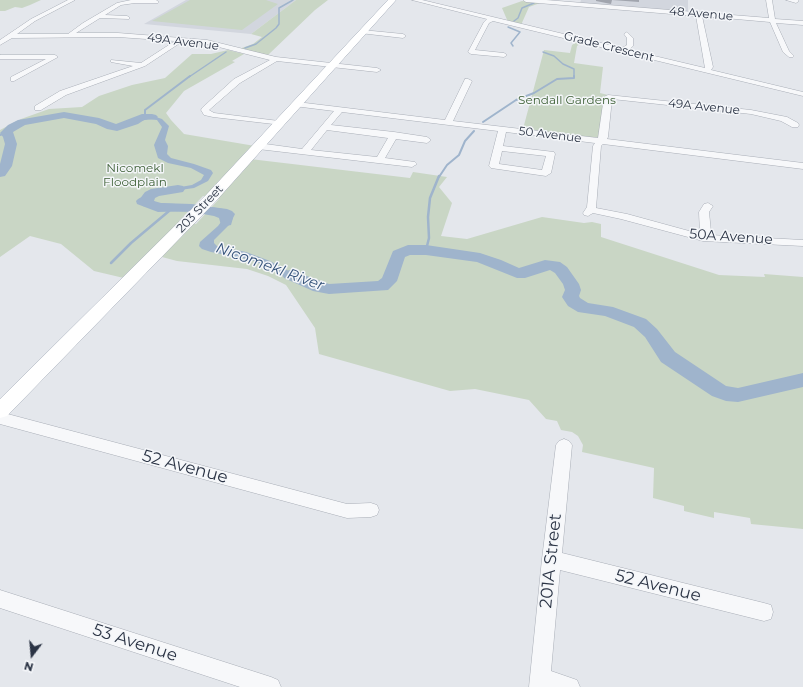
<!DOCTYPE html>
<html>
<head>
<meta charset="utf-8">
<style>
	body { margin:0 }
	#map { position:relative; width:803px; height:687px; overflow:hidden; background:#e4e7ec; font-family:Montserrat,sans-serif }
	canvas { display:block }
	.north { position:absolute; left:12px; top:635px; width:40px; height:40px; -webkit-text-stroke:3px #f4f6f9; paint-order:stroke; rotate:196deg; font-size:11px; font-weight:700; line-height:16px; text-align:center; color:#2b3445 }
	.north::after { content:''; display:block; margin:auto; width:14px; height:18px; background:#2b3445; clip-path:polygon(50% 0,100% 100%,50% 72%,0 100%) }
</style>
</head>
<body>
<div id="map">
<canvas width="803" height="687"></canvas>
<div class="north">N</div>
</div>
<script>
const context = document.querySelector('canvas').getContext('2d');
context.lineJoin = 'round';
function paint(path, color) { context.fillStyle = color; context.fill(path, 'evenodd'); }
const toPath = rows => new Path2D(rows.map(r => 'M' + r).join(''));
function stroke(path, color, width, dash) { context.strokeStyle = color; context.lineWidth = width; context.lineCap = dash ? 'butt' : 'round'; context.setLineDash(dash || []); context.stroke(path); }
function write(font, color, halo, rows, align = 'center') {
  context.font = font + ' Montserrat,sans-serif'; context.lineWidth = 3; context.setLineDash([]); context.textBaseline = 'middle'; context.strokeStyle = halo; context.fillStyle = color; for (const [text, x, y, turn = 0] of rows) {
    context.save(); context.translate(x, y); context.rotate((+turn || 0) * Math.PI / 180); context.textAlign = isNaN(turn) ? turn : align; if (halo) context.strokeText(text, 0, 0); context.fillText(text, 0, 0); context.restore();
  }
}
paint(toPath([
	[186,0,296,0,251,34,144,24],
	[581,0,688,0,688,12,580,3]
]), '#d2d6de');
paint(toPath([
	[0,0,41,0,30,5,22,8,15,7,5,11,0,11],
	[190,0,266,0,278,4,242,30,152,21],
	[296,0,328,0,315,10,268,55,239,49,253,44,262,37,251,34],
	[522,1,540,3,529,7,521,25,508,22,502,8],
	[578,41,582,42,577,46,574,63,603,67,600,93,608,95,603,97,601,135,600,137,592,138,523,129,544,50,570,53,572,45],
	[228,50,244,54,232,61,235,62,184,91,166,113,171,120,184,134,255,146,207,197,203,196,179,221,183,222,128,279,94,271,61,244,30,236,0,257,0,130,21,119,49,109,82,107,99,96,132,85,165,78,192,54,211,54],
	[250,159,410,178,413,172,447,177,439,187,452,203,441,236,467,239,542,217,584,223,592,222,601,224,601,237,719,275,765,277,764,274,803,277,803,529,751,524,750,518,714,512,714,518,684,511,684,506,653,498,654,468,582,452,583,445,578,436,572,432,561,430,557,421,546,419,529,400,475,389,450,391,319,354,315,328,286,285,268,276,247,269,177,261,162,257,191,223,196,224,219,199,215,198]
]), '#c9d6c5');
paint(toPath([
	[150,115,162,119,169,126,165,140,168,146,167,154,171,158,194,164,211,170,213,173,208,181,194,188,159,193,151,192,192,185,201,180,204,175,191,168,168,163,158,158,154,145,162,127,157,120,148,119,135,123,130,124,128,122],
	[147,194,155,195,152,200,157,203,194,205,189,211,158,212,137,204,136,201,138,199],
	[212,207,227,209,232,211,235,214,230,224,214,240,214,243,217,246,246,252,270,261,313,284,312,288,252,260,211,252,202,249,199,246,200,242,218,226,221,222,221,218,218,215,207,212]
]), '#9fb4cc');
stroke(toPath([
	[514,21,518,18,522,8,534,3],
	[508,27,520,32,511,43,513,46],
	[245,48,256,44,276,28,279,24,279,8,293,0],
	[543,52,554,56,563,64,574,69,574,77],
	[189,77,226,52]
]), '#9fb4cc', 1.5);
stroke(toPath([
	[145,117,145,110,190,76],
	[483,122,516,100,534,93,557,79,574,78,574,76],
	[0,135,6,133],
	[439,177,447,165,459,155,465,141,474,131]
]), '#9fb4cc', 2);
stroke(toPath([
	[426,250,429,238,428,217,430,198,439,176],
	[111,263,131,243,169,211]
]), '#9fb4cc', 2.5);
paint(toPath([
	[64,112,99,118,116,124,142,114,152,114,156,115,158,117,156,119,144,120,138,124,117,131,107,129,96,124,64,118,25,125,13,132,17,144,12,166,5,176,0,177,0,164,5,144,3,137,0,133,8,125,18,120,64,112],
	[178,185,183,186,185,189,183,192,159,196,155,198,154,201,161,203,192,204,223,209,229,212,233,218,231,225,226,226,221,225,219,218,214,216,192,212,160,211,143,206,141,203,140,199,142,196,145,192,151,189,178,185],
	[408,245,426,245,480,253,501,260,519,268,545,260,560,262,567,267,579,284,581,290,579,296,580,298,588,303,613,307,646,319,657,329,675,352,726,386,738,388,803,373,803,387,738,402,726,401,712,396,661,362,645,337,634,327,605,316,578,312,568,306,562,297,565,290,563,284,555,273,550,270,525,278,517,278,477,262,426,255,410,255,405,257,397,281,388,290,329,294,313,291,284,278,282,275,284,272,290,270,329,284,378,281,382,278,393,251,408,245]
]), '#9fb4cc');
const minor = toPath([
	[68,0,75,0,35,21,17,34,68,34,83,23,117,3,131,0,156,0,159,2,158,3,135,3,121,5,105,15,127,16,129,17,129,19,100,18,76,33,118,33,207,40,276,57,377,68,381,70,377,72,277,61,240,83,209,110,214,113,279,121,283,123,282,125,213,117,204,115,201,110,202,108,234,79,270,60,207,44,183,41,145,66,66,95,41,110,35,110,35,106,60,91,133,66,111,62,111,60,141,63,175,41,118,37,12,38,0,45,0,40,31,19,68,0],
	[412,0,422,0,622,48,627,45,627,38,624,34,627,32,633,38,633,46,629,50,705,68,696,16,526,2,523,0,546,0,769,18,766,0,772,0,775,19,803,21,803,25,776,23,789,51,794,56,793,57,789,57,783,52,770,22,702,16,713,67,711,70,803,92,803,96,493,21,489,23,475,50,504,53,507,55,504,57,471,54,468,52,484,22,487,19,412,0],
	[786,0,798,0,799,1,796,3,786,0],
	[362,30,403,34,406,36,403,38,360,33,359,32,362,30],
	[0,55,55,55,58,57,14,81,11,81,11,77,46,59,0,59,0,55],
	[465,79,468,79,472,81,453,121,598,138,604,97,608,95,751,110,787,117,798,123,799,125,798,127,792,127,781,121,751,114,612,99,608,137,607,139,803,163,803,169,603,144,601,146,596,208,627,214,700,234,699,212,704,204,708,203,713,206,709,212,711,232,710,235,803,240,803,246,703,241,621,219,593,213,588,216,584,215,583,213,587,207,593,146,595,143,506,132,503,146,554,152,555,154,551,173,546,176,491,168,489,166,498,131,342,112,331,125,394,132,427,137,431,140,427,143,396,139,385,158,415,162,417,164,412,167,258,149,254,146,258,143,302,149,334,111,294,106,293,104,297,102,445,120,465,79],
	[327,130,388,138,377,157,311,150,327,130],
	[502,151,546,156,542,170,499,164,502,151],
	[0,412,347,504,371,503,377,505,379,510,377,515,371,517,347,518,0,424,0,412],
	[564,439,569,441,572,445,562,553,764,603,771,605,773,612,771,619,764,621,560,570,551,671,577,680,580,687,529,687,542,559,556,445,559,441,564,439],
	[0,590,271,677,278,680,281,687,240,687,0,608,0,590]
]);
const major = toPath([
	[388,0,396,0,216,201,7,416,0,418,0,399,206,195,388,0]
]);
stroke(minor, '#a9aeb7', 1);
stroke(major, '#a3abb8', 1);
paint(minor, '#f7f8fa');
paint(major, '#fff');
paint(toPath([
	[596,0,639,0,639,2,612,0,611,4,596,1]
]), '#a1a5ae');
write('12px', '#2b3445', '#f4f6f9', [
	["48 Avenue",701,14,5],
	["49A Avenue",183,42,7],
	["Grade Crescent",609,47,14],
	["49A Avenue",704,107,6],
	["50 Avenue",550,135,7],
	["203 Street",200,209,-46]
]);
write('12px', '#3f6138', '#f4f6f9', [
	["Sendall Gardens",567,100],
	["Nicomekl",135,168],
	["Floodplain",135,182]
]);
write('14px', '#2b3445', '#f4f6f9', [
	["50A Avenue",731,237,4]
]);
write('italic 15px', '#34527a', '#f4f6f9', [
	["Nicomekl River",270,267,20]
]);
write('17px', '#2b3445', '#f4f6f9', [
	["52 Avenue",185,467,15],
	["201A Street",551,561,-84],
	["52 Avenue",658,586,14],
	["53 Avenue",135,643,18]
]);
</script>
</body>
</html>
